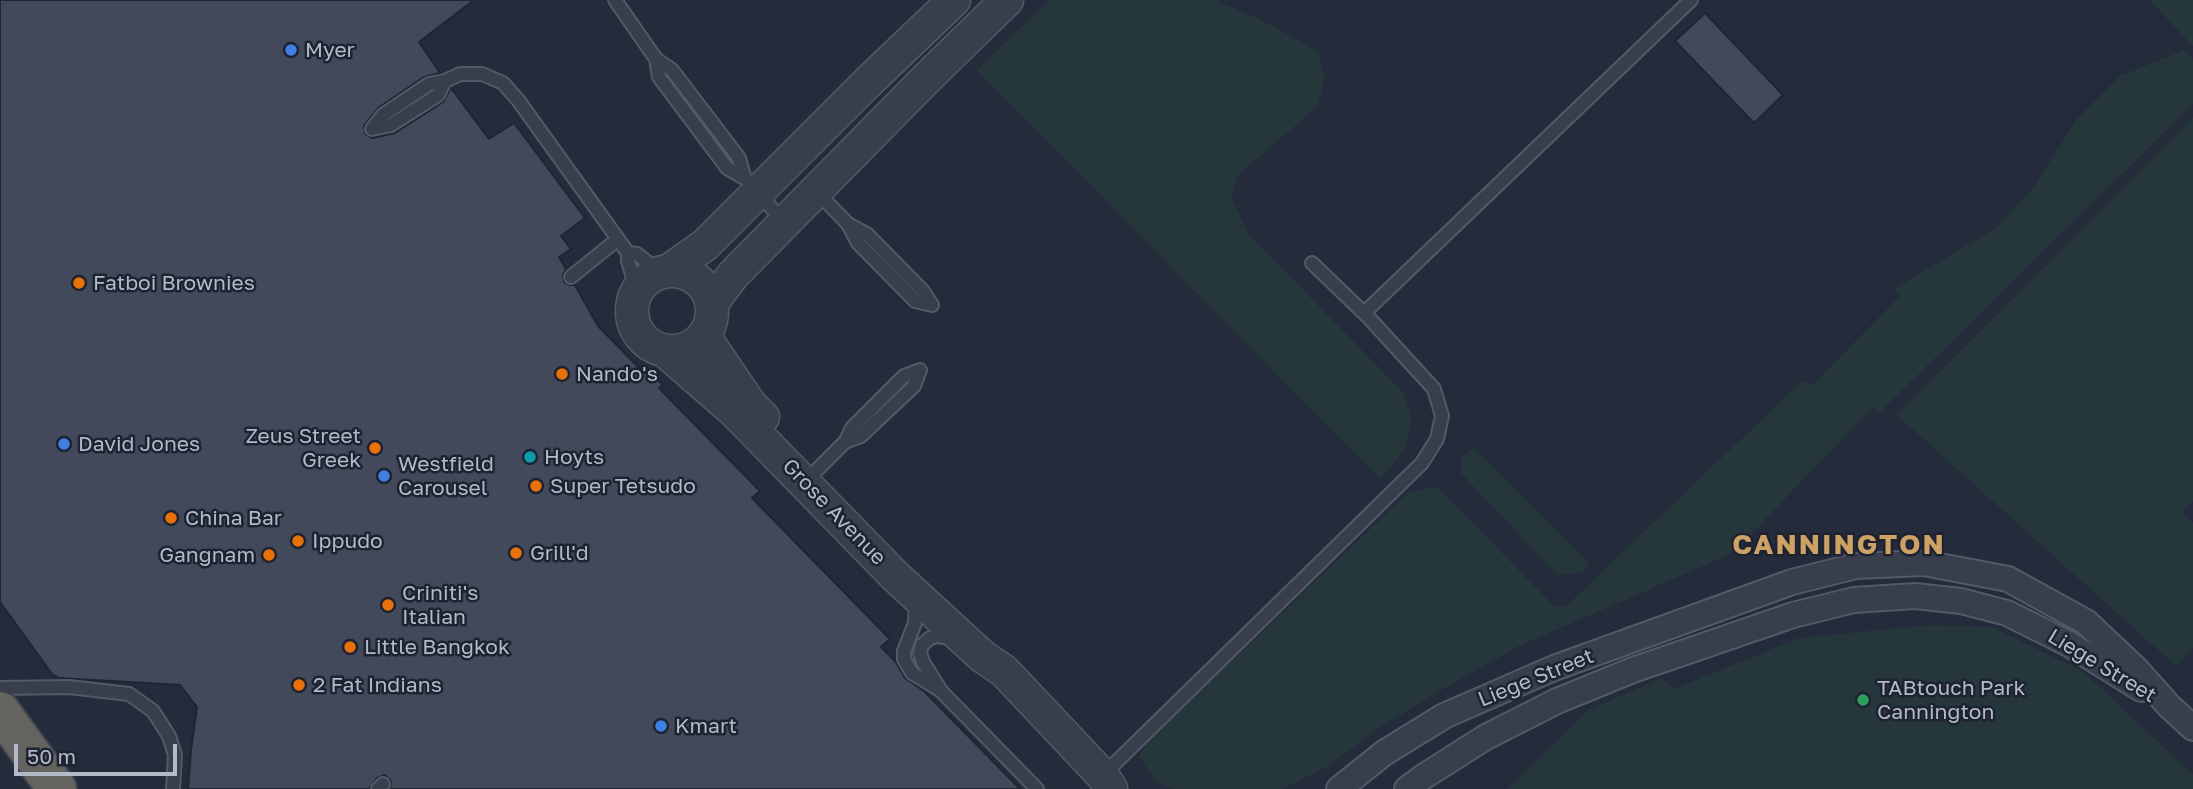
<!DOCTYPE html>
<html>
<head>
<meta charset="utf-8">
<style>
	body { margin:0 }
	#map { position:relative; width:2193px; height:789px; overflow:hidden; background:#242b3b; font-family:"Golos Text",sans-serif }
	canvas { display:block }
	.scale { position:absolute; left:14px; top:744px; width:163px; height:32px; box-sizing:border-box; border:4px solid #b4b9c7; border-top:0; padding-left:9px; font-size:21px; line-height:24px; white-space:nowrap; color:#b4b9c7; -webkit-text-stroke:5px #1d2330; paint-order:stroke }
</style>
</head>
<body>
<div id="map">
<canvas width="2193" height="789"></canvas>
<div class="scale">50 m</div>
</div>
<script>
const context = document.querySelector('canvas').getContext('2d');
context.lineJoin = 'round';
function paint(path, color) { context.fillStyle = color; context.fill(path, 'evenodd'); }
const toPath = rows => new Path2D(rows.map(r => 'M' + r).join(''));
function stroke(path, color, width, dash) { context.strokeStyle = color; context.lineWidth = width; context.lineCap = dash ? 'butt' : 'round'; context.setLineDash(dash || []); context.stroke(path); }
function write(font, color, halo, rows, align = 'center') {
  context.font = font + ' "Golos Text",sans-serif'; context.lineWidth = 5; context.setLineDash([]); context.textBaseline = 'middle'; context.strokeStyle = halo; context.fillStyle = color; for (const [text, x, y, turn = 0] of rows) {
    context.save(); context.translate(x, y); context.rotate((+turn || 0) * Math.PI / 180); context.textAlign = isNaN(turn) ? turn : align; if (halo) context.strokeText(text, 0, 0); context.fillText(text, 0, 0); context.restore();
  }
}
paint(toPath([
	[1049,0,1218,0,1222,3,1267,23,1318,51,1325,78,1317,107,1238,175,1231,197,1249,235,1403,392,1412,421,1405,450,1380,479,977,70],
	[2149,0,2193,0,2193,46],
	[2184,50,2193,60,2193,104,1879,413,1872,408,1733,553,1519,646,1436,693,1376,730,1328,766,1282,789,1174,789,1156,782,1139,756,1148,741,1409,492,1437,487,1555,607,1565,607,1803,380,1811,386,1900,296,1894,289,1996,228,2033,188,2076,120,2120,76],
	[2193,118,2193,501,2182,513,2193,523,2193,647,2176,666,1897,415],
	[1474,448,1589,563,1582,573,1557,575,1461,473,1461,457],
	[1930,625,1992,627,2084,672,2193,775,2193,789,1507,789,1588,710,1662,678,1674,689,1799,638]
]), '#26373c');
const building = toPath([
	[0,0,474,0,419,42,440,73,424,77,378,108,364,126,365,134,373,138,395,133,443,102,451,88,489,139,514,123,585,218,561,236,571,249,559,257,566,269,563,275,564,282,569,285,575,285,598,326,644,373,647,369,663,385,659,388,760,491,752,498,890,639,881,647,896,662,905,678,924,691,1020,789,390,789,391,781,385,775,377,778,369,789,188,789,191,750,197,707,180,685,59,678,52,674,0,602,0,0],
	[1705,13,1783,95,1754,123,1675,41,1705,13]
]);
paint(building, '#41495b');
stroke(building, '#1f2532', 2);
const service = toPath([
	[615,0,656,59,672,70,739,158,744,176],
	[656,59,659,77,727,168,746,179],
	[372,129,383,115,429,84,445,81,460,74,482,74,503,83,518,100,628,253,628,261,637,291],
	[372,129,391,125,438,95,445,81],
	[816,191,848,224,858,243,915,301,932,305],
	[758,193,785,223],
	[848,224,867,234,923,291,932,305],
	[628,253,637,254,660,272],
	[571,277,618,239],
	[1364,313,1691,0],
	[845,442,861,436,914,386,920,370],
	[805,482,845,442,852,428,904,376,920,370],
	[916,601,915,623,904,651,904,659,912,673,938,689],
	[951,638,938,636,930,638,922,645,920,653,923,662,941,691,1037,789],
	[0,688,69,687,129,694,153,711,169,736,175,755,173,789],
	[1103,775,1422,463,1437,439,1442,416,1434,389,1369,318,1312,263],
	[378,789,383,784]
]);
const minor = toPath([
	[1339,789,1384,753,1444,716,1554,668,1792,582,1856,566,1924,563,2008,579,2086,622,2137,670,2169,706,2193,728],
	[1407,789,1423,777,1486,737,1557,701,1633,670,1793,615,1854,600,1915,596,1961,601,2007,613,2069,644,2141,689]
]);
const tertiary = toPath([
	'632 311a40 40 0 1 1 80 0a40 40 0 1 1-80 0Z',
	[668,271,705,245,867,83,954,0],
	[712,303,733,275,926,79,1007,0],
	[704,336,750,404,763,417],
	[665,351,735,412,895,576,982,656,1004,671,1103,776,1111,789]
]);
const trunk = toPath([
	[0,711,57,789]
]);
stroke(service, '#535966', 16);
stroke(minor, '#535966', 28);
stroke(tertiary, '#535966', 35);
stroke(trunk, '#404653', 42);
stroke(service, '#383e4b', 12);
stroke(minor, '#383e4b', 24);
stroke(tertiary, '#383e4b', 32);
stroke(trunk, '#646360', 38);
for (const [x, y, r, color] of [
	[291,50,7,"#3f7fe0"],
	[79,283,7,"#e8710a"],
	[562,374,7,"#e8710a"],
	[64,444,7,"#3f7fe0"],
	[375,448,7,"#e8710a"],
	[530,457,7,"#0f9aa8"],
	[384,476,7,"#3f7fe0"],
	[536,486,7,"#e8710a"],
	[171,518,7,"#e8710a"],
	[298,541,7,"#e8710a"],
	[516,553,7,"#e8710a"],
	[269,555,7,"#e8710a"],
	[388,605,7,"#e8710a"],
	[350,647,7,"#e8710a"],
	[299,685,7,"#e8710a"],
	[1863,700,7,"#2e9e5b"],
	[661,726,7,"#3f7fe0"]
]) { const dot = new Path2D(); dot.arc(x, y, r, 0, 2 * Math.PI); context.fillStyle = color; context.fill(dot); stroke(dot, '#1d2330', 2.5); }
write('21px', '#b4b9c7', '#1d2330', [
	["Myer",305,50],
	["Fatboi Brownies",93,283],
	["Nando's",576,374],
	["Zeus Street",361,436,"right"],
	["Greek",361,460,"right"],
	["David Jones",78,444],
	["Hoyts",544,457],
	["Westfield",398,464],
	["Carousel",398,488],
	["Super Tetsudo",550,486],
	["China Bar",185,518],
	["Ippudo",312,541],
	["Grill'd",530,553],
	["Gangnam",255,555,"right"],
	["Criniti's",402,593],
	["Italian",402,617],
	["Little Bangkok",364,647],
	["2 Fat Indians",313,685],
	["TABtouch Park",1877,688],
	["Cannington",1877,712],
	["Kmart",675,726]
], 'left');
write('21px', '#b4b9c7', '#1d2330', [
	["Grose Avenue",834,512,46],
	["Liege Street",2102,666,31],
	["Liege Street",1536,678,-22]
]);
context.letterSpacing = '2px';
write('bold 28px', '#cea267', '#1d2330', [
	["CANNINGTON",1839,545]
]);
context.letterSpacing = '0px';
</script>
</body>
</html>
